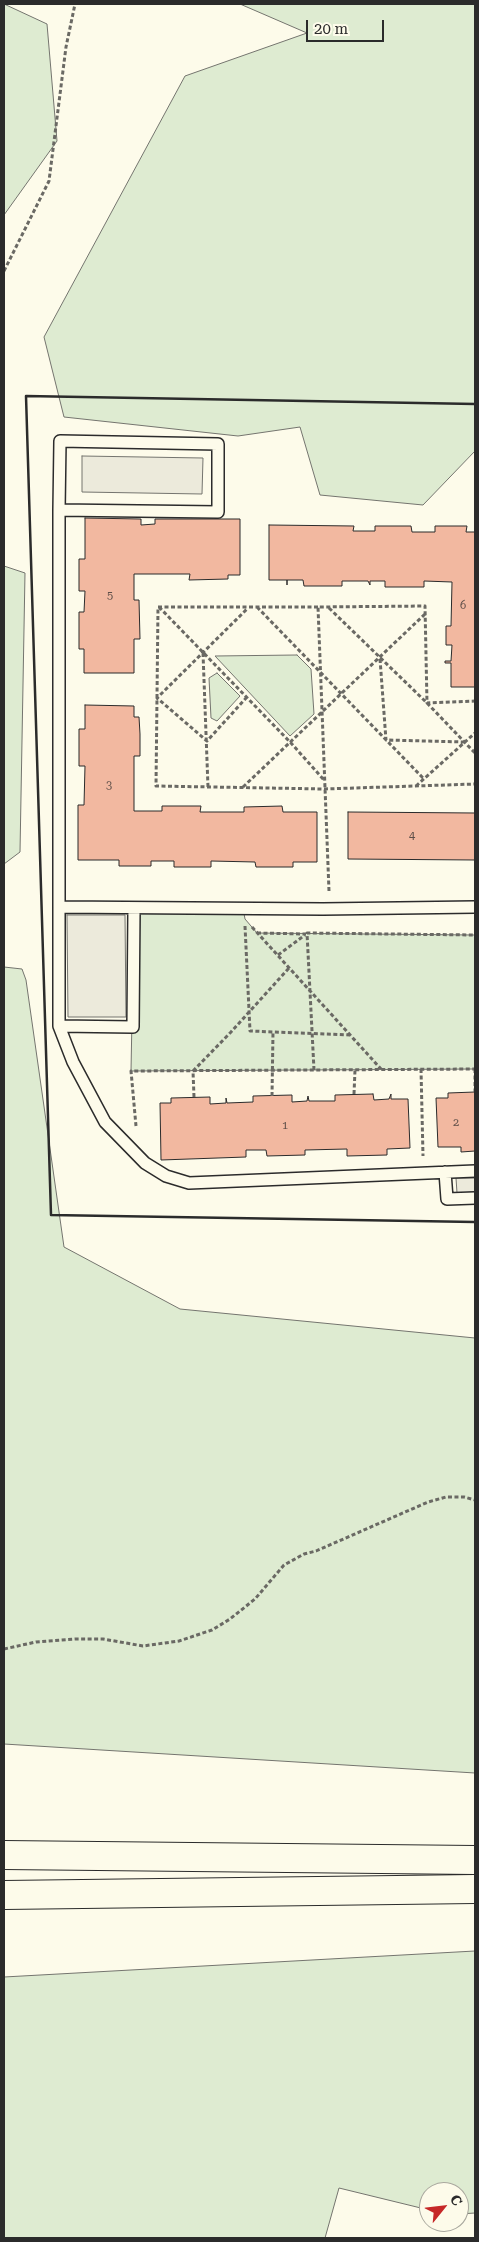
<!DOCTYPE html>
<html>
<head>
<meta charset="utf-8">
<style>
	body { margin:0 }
	#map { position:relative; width:479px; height:2242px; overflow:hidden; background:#fdfbea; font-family:"Roboto Serif",serif }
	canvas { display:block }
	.frame { position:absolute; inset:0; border:5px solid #2b2b2b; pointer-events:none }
	.north { position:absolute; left:419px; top:2182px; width:50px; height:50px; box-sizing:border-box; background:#fdfbea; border:1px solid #a9a89e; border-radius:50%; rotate:61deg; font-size:14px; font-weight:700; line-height:20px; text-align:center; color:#2b2b2b }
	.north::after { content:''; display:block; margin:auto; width:18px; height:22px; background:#c62828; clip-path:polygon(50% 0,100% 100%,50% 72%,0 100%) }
	.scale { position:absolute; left:306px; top:20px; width:78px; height:22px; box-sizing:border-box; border:2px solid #2b2b2b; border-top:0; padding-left:6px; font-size:15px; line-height:18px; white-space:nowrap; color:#2b2b2b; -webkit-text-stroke:4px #fdfbea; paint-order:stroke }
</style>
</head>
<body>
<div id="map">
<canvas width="479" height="2242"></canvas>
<div class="frame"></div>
<div class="north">С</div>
<div class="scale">20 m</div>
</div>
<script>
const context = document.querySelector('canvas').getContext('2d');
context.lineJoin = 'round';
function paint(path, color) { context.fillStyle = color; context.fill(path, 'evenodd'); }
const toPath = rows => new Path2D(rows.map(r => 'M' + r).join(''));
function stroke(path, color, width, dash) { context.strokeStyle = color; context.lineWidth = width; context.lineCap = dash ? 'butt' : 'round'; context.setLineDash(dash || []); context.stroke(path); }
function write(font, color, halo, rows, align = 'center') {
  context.font = font + ' "Roboto Serif",serif'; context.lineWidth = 4; context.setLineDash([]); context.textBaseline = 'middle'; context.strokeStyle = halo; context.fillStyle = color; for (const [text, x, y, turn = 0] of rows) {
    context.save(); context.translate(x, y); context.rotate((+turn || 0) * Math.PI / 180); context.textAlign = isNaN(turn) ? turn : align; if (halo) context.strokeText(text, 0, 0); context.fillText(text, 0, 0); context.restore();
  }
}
const green = toPath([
	[4,4,47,24,57,141,4,215,4,4],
	[240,4,475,4,475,451,423,505,320,495,300,427,238,436,64,417,44,337,185,76,307,33,240,4],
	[4,566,25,573,20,852,4,864,4,566],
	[297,655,311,669,314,714,290,736,215,656,297,655],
	[217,673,240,696,217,721,211,718,209,678,217,673],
	[134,908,243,908,245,919,257,933,475,935,475,1069,131,1071,134,908],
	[4,967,22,969,26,980,64,1247,180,1309,475,1338,475,1773,4,1744,4,967],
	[475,1951,475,2213,459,2214,459,2192,429,2192,429,2210,339,2188,325,2238,4,2238,4,1977,475,1951]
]);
paint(green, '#deebd1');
stroke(green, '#74746e', 1);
const parking = toPath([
	[82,456,203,458,202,494,82,492,82,456],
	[67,915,125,915,126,1017,68,1017,67,915],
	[456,1178,475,1178,475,1192,457,1193,456,1178]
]);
paint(parking, '#eceadb');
stroke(parking, '#74746e', 1);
const building = toPath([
	[85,518,141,519,141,525,155,524,155,519,240,519,240,575,228,575,228,579,189,580,190,574,134,574,134,600,139,600,140,639,134,639,134,673,84,673,84,649,79,649,79,612,84,612,85,591,79,591,79,559,85,559,85,518],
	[269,525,354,526,353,531,375,531,375,526,411,526,412,532,435,532,435,526,467,526,466,532,475,532,475,687,451,687,451,663,445,663,445,661,451,661,452,645,446,645,446,626,451,626,452,582,424,581,424,587,385,587,385,581,370,581,370,585,368,581,342,581,342,586,304,586,303,580,287,580,287,585,287,580,269,580,269,525],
	[85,705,134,706,134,717,139,717,140,734,140,756,134,756,134,811,162,811,162,806,201,806,200,812,244,812,244,807,282,806,283,812,317,812,317,862,293,862,293,867,256,867,255,862,211,861,211,867,174,867,174,861,151,861,151,866,119,866,119,860,78,860,78,805,84,805,85,766,79,766,79,729,85,729,85,705],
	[348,812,475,813,475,860,348,859,348,812],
	[475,1092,475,1151,461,1152,461,1147,438,1147,436,1098,448,1098,448,1093,475,1092],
	[373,1094,374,1100,389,1099,391,1094,391,1099,408,1099,410,1148,387,1149,387,1155,347,1156,347,1149,305,1150,305,1155,267,1156,266,1150,246,1150,246,1157,161,1160,160,1103,171,1103,171,1098,210,1097,210,1104,226,1103,226,1098,227,1103,253,1102,253,1096,292,1095,292,1102,307,1101,308,1096,309,1101,335,1101,335,1095,373,1094]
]);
paint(building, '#f2b8a0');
stroke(building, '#2b2b2b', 1);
const service = toPath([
	[59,510,218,512,218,444,60,441,59,510,59,1026,73,1062,105,1122,145,1163,166,1176,189,1183,475,1171],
	[59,907,323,909,475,907],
	[59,1026,133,1027,134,908],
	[445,1172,447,1199,475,1198]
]);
const secondary = toPath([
	[4,1855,475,1860],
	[4,1895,475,1889]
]);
stroke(service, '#2b2b2b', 14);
stroke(secondary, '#2b2b2b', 30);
stroke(toPath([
	[4,271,49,181,66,47,75,4],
	[159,607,291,743,324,780],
	[257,607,424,779],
	[318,607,158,607,156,786,324,789,475,784],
	[329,608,427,703,475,753],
	[203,653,208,787],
	[380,659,386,740,465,742],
	[247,697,207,741,157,698,248,608],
	[416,786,475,733],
	[243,787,425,614],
	[329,891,318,607,425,606,427,703,475,701],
	[245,926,250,1031,351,1035],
	[252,927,381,1069],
	[257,933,306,934],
	[278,955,305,935],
	[421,1069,423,1156],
	[475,1069,475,1092],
	[314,1070,307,933,475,935],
	[354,1094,355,1070],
	[272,1096,273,1032],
	[194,1097,193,1071,231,1032,289,968],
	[136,1126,131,1071,475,1069],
	[4,1649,36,1642,75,1639,103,1639,143,1646,179,1641,212,1630,230,1619,255,1599,284,1565,304,1554,316,1551,428,1502,446,1497,464,1497,475,1500]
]), '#6a6964', 3, [4, 2.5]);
stroke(service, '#fdfbea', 11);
stroke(secondary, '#fdfbea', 28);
stroke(toPath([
	[475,404,26,396,51,1215,475,1222]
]), '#2b2b2b', 2.5);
write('11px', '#5d4e48', null, [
	["5",110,596],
	["6",463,606],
	["3",109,786],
	["4",412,836],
	["2",456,1123],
	["1",285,1126]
]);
</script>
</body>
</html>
